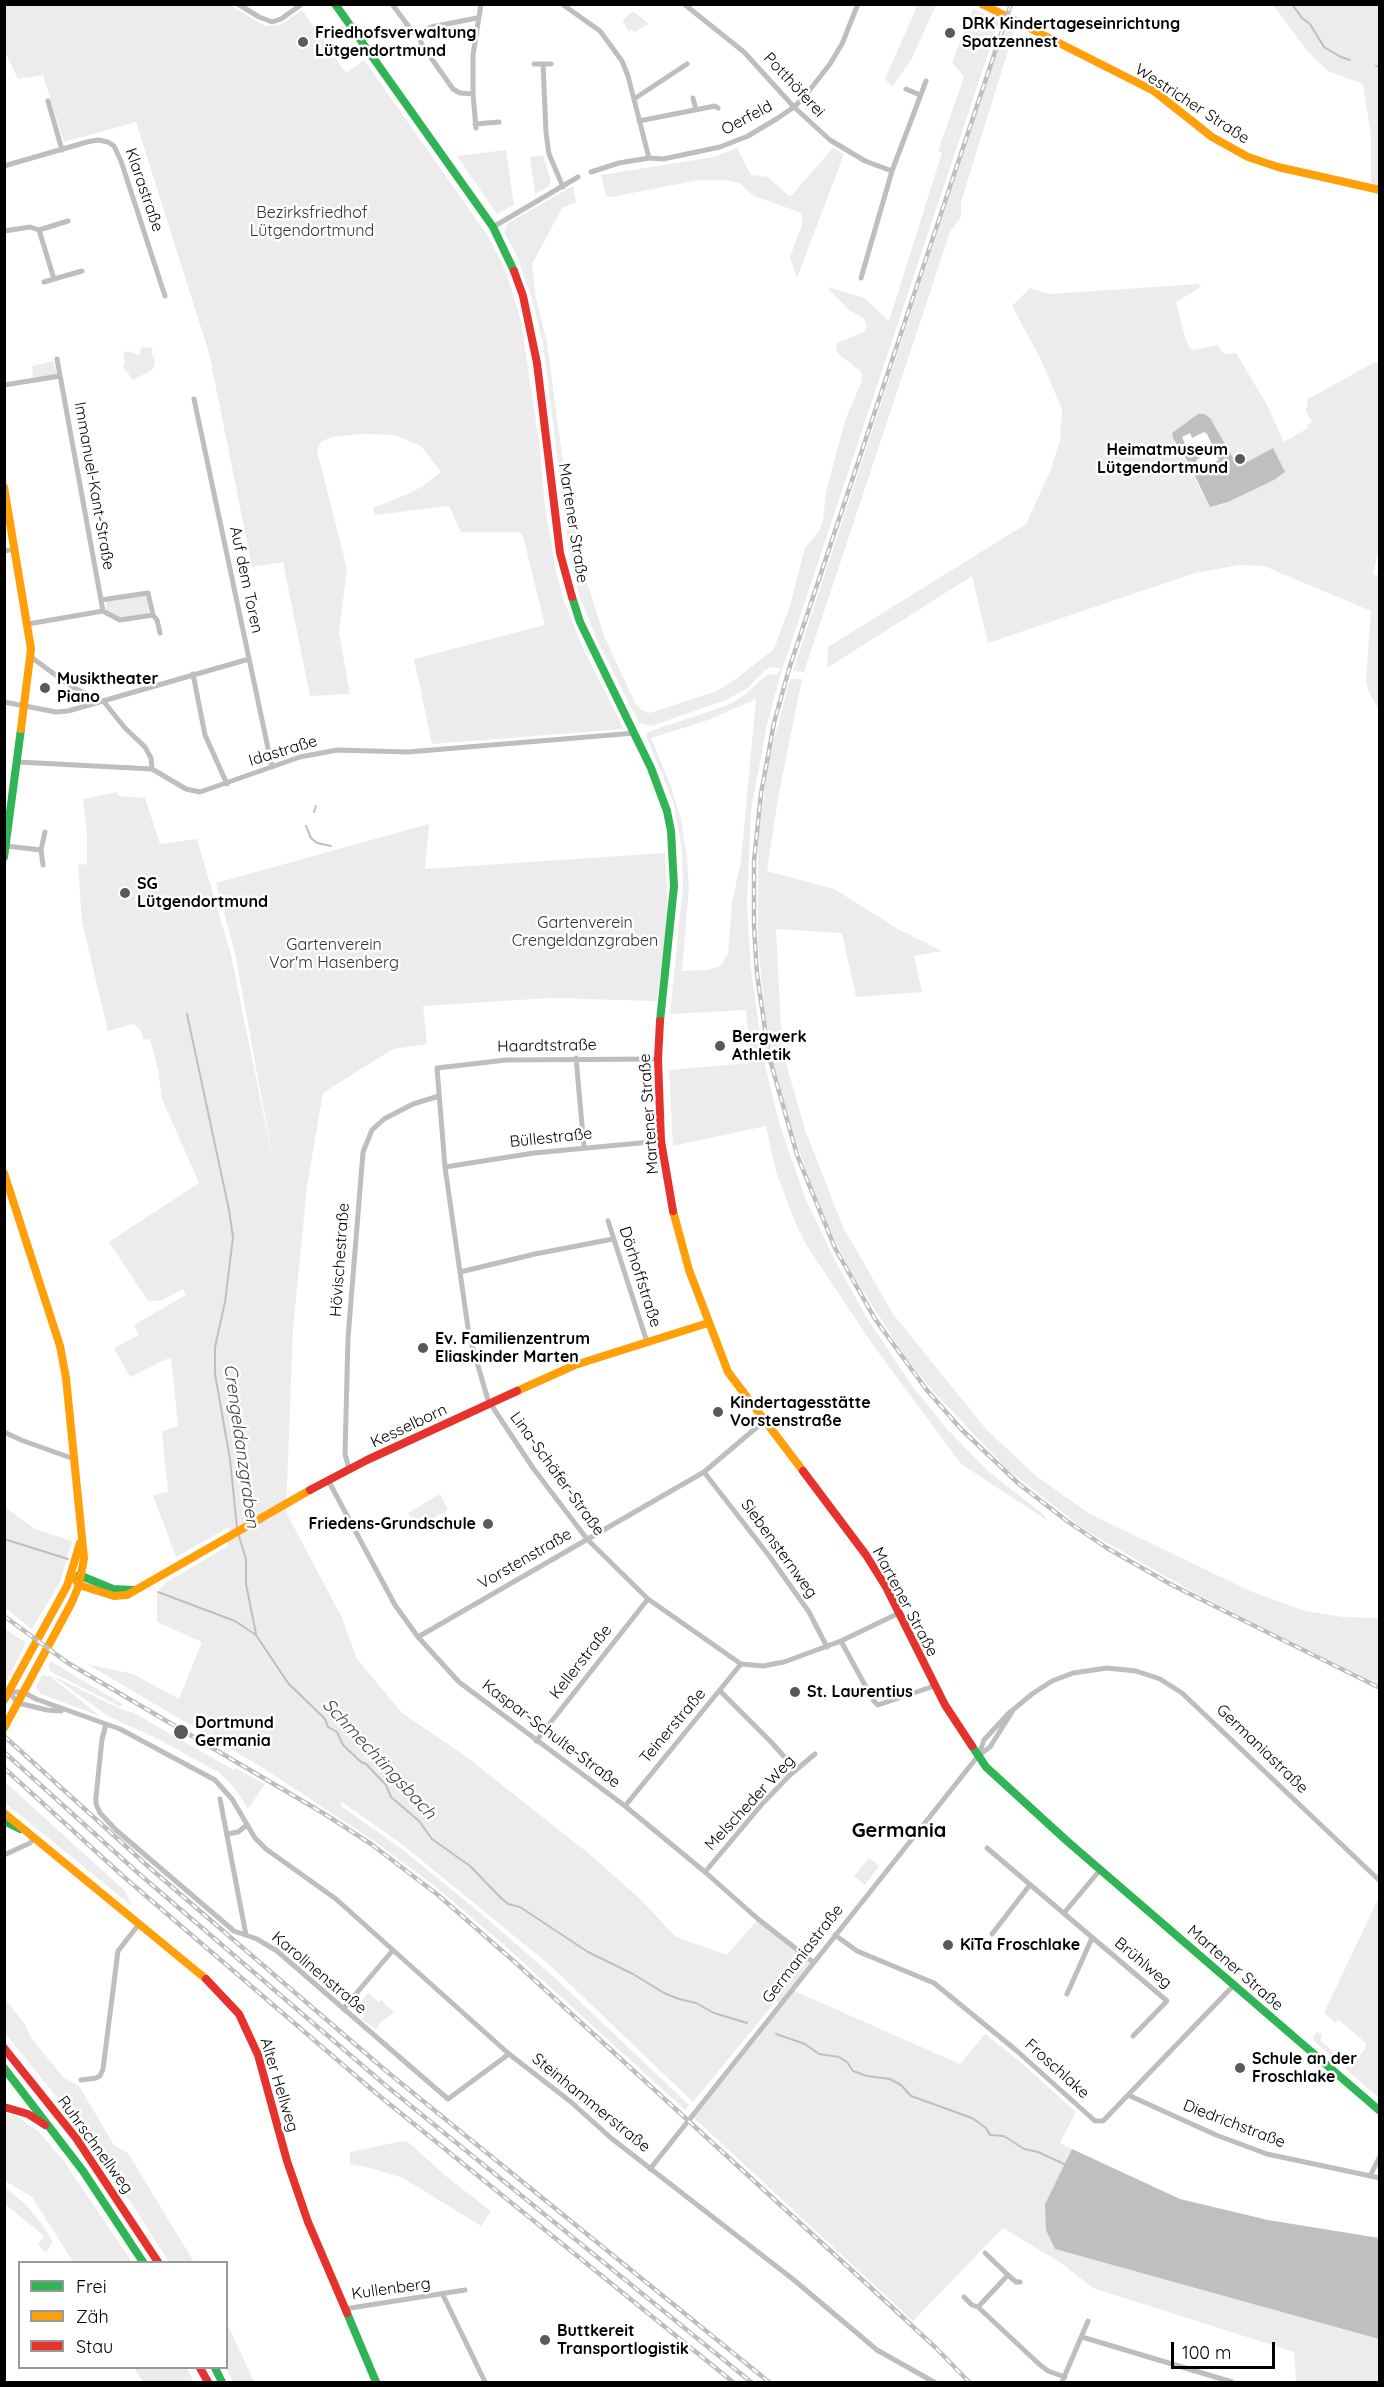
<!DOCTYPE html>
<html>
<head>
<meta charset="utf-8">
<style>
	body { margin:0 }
	#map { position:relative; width:1384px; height:2387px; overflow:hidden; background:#fff; font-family:Quicksand,sans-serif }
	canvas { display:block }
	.frame { position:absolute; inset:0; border:6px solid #000; pointer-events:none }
	.legend { position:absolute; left:18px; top:2261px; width:210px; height:108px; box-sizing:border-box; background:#fff; border:2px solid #999; margin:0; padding:8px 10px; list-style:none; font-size:18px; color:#000 }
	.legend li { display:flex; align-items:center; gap:12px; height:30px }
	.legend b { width:30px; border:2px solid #999 }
	.scale { position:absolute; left:1171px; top:2342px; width:104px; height:27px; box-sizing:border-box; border:3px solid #000; border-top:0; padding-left:8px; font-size:18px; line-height:21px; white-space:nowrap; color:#000; -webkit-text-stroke:4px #fff; paint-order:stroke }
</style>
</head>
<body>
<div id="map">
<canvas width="1384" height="2387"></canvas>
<div class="frame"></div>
<ul class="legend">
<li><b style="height:8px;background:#30b455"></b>Frei</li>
<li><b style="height:8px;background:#ff9f0a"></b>Zäh</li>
<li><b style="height:8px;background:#e5322d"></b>Stau</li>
</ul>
<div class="scale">100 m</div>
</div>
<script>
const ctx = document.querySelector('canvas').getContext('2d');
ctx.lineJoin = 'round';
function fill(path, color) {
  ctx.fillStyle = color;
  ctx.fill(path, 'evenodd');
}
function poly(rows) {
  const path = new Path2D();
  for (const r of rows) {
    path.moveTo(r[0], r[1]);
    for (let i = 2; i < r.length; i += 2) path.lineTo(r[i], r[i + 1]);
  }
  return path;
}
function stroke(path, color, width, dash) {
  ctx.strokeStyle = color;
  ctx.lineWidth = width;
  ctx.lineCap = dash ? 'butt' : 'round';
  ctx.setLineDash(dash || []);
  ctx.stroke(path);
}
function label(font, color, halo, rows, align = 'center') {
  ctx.font = font + ' Quicksand,sans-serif';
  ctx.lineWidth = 5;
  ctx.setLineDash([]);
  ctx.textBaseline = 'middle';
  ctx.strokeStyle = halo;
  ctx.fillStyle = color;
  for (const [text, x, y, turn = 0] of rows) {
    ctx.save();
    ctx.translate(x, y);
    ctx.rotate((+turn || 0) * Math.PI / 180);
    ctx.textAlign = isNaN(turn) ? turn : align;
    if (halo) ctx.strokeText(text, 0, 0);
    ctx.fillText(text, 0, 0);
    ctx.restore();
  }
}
fill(poly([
	[918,4,936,5,911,60,892,87,885,79],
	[229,5,265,26,281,25,302,10,346,73,364,60,488,236,506,271,521,321,539,442,545,507,557,575,564,601,583,648,624,729,432,744,414,659,545,625,523,536,518,532,461,532,449,506,375,515,373,508,403,496,423,486,441,472,421,446,395,435,362,434,331,437,321,442,317,451,347,568,339,633,350,694,310,696,283,562,252,567,209,353,136,122,64,142,43,75,18,79,5,52,5,5],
	[1273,5,1379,5,1379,186,1371,183,1371,136,1363,84,1328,71,1308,52],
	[973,9,999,21,780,676,767,725,751,811,747,905,751,969,763,1056,779,1123,806,1200,835,1261,867,1318,913,1387,947,1429,989,1472,1043,1514,1048,1521,961,1464,873,1345,807,1246,796,1224,776,1172,766,1126,673,1146,669,1070,751,1063,746,1010,670,1014,683,885,682,850,673,801,646,736,648,732,728,705,743,696,767,675,778,674,780,668,772,667,765,670,748,688,726,700,651,726,639,723,596,638,579,595,568,544,543,343,531,295,516,254,504,232,508,223,573,186,576,202,562,208,532,264,535,293,547,343,564,470,586,579,604,636,636,705,642,710,650,713,717,691,736,679,774,649,790,606,805,548,819,531,823,521,826,492,845,421,861,383,862,374,859,370,838,354,836,349,837,343,864,332,867,326,864,319,848,309,827,287,864,298,889,321,942,153,938,151,964,77,952,62],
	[756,699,741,860,732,903,728,954,720,966,707,970,682,971,689,887,687,859,681,819,670,784,651,738,708,720],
	[633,11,649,24,634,32,632,29,629,31,622,21],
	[1006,24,1015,28,961,202,961,217,950,232,804,672,793,671],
	[737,148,751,175,768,177,790,197,833,148,844,154,797,278,790,257,802,225,802,213,754,196,739,183,725,180,698,180,612,197,606,196,601,175,714,157],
	[506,150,514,205,497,214,457,156],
	[543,155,551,182,548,187,535,194,530,157],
	[1198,284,1201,287,1176,302,1186,341,1192,350,1218,345,1224,354,1236,353,1267,405,1284,442,1308,428,1307,425,1312,422,1306,411,1308,399,1373,363,1379,362,1380,544,1373,575,1380,575,1379,710,1368,690,1366,680,1371,611,1264,566,1240,565,1195,573,988,643,972,576,827,668,828,647,1026,524,1050,472,1060,441,1062,409,1041,360,1012,306,1030,288,1049,294],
	[1198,414,1238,467,1285,472,1274,480,1228,502,1210,507,1173,438,1172,433],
	[141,347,153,348,151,352,155,360,154,367,152,370,133,380,123,367,125,363,123,353,129,351,137,355,140,354],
	[53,361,57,373,55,375,33,378,32,366],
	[143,596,146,596,149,613,121,618,106,610,106,603,109,601],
	[790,679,802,679,778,798,767,871,834,889,898,929,942,951,914,956,922,992,856,997,842,933,776,929,782,1049,805,1130,843,1227,893,1314,986,1429,1036,1476,1090,1514,1250,1591,1305,1611,1344,1617,1379,1618,1379,1685,1193,1592,1085,1530,1007,1469,932,1390,904,1355,852,1274,824,1218,794,1138,773,1062,764,1006,758,942,758,841,769,759],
	[118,792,119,796,145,798,160,844,197,839,231,955,275,1171,235,953,216,883,429,824,425,869,665,853,668,915,657,1001,550,998,423,1006,427,1044,393,1049,323,1093,307,1186,293,1329,286,1512,342,1618,357,1659,401,1712,468,1758,593,1857,640,1899,676,1937,727,1955,758,1919,813,1962,792,1990,960,2064,985,2034,1018,2060,1076,2112,1060,2143,1072,2149,1045,2204,1055,2249,1379,2339,1379,2382,1296,2382,1294,2352,1093,2288,1061,2263,1003,2228,913,2321,692,2116,781,2003,775,2002,693,2102,551,1966,403,1845,342,1802,341,1806,403,1850,478,1911,554,1977,689,2105,685,2110,503,1944,431,1883,377,1843,263,1768,87,1664,133,1674,179,1699,202,1642,157,1622,157,1596,160,1588,167,1582,228,1546,229,1527,176,1557,153,1495,168,1492,162,1431,178,1426,171,1357,130,1377,114,1348,139,1335,134,1325,186,1295,183,1289,160,1301,148,1301,109,1242,199,1183,162,1099,158,1070,150,1039,143,1040,141,1031,134,1024,108,1031,82,922,78,865,87,864,87,834,83,799],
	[440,1494,448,1510,416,1528,408,1513],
	[5,1507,35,1529,72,1541,60,1582,32,1629,5,1608],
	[5,1629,26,1643,5,1684],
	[51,1661,75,1676,123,1704,121,1707,51,1672,48,1665],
	[42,1675,50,1676,100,1716,41,1694,36,1687],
	[51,1675,125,1711,132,1712,234,1770,235,1768,265,1784,248,1809,236,1790,220,1773,158,1739,108,1716],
	[4,1781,125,1891,132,1906,5,1803],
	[869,1858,879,1866,865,1885,854,1876],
	[1379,1897,1380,2098,1379,2098,1313,2040,1313,2037,1316,2032,1322,2034,1321,2041,1352,2068,1354,2062,1365,2049,1366,2043,1338,2019,1336,2023,1324,2013],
	[368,1993,379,2002,381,2000,394,2012,380,2023,376,2030,362,2019,364,2016,355,2009],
	[5,1999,24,2023,32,2039,64,2078,79,2086,114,2145,128,2153,194,2262,169,2262,109,2168,68,2111,5,2033],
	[5,2113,16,2116,38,2131,63,2160,132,2262,73,2262,32,2197,5,2181],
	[403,2141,408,2142,447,2177,491,2211,481,2226,403,2178,371,2168,350,2164,350,2152],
	[5,2187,26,2205,42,2224,53,2242,46,2253,38,2245,44,2236,5,2204],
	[227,2324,239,2349,254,2382,233,2382,226,2368],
	[134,2368,187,2368,194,2382,143,2382]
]), '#ececec');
fill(poly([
	[1198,414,1204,414,1210,418,1238,467,1273,448,1285,472,1274,480,1228,502,1210,507,1189,464,1173,438,1172,433],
	[1204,432,1207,434,1219,460,1201,469,1196,460,1200,458,1192,443,1186,446,1182,437,1190,433,1192,438],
	[1072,2149,1180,2199,1268,2220,1379,2238,1379,2339,1055,2249,1046,2230,1045,2204]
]), '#bfbfbf');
stroke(poly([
	[1292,4,1302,18,1310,24,1324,47,1341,57,1350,60],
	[1376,66,1380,67],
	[314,812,316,806],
	[306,826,311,838,317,843,331,846],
	[187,1014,229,1210,233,1237,225,1302,215,1347,215,1374,230,1459,237,1528],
	[238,1533,246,1559,246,1584,256,1634],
	[4,1539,68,1559],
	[158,1592,235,1621,256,1635,288,1683,325,1719,328,1727,337,1732,343,1745,361,1762,366,1764,386,1785,391,1797,419,1821,432,1839,470,1866,501,1898,508,1904,520,1907,588,1952,633,1974,664,1993,679,1999,696,2003,714,2013,747,2023],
	[776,2034,805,2044,819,2054,839,2057,847,2062,853,2071,867,2076,890,2079,901,2085,911,2096,972,2118,986,2128,990,2135,1004,2136,1024,2149,1038,2152,1064,2164]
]), '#bfbfbf', 2);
stroke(poly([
	[238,4,259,17,272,22,281,19,302,4],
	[392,4,412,31,419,36],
	[562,4,600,31,622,61,628,76,649,158],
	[684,4,744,52,794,107,830,140,865,161,892,171],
	[477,18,431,27,419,36,422,45,453,89,460,93,473,94,473,55,481,4],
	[534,64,551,64],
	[543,64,546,133,549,154,563,187],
	[906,89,920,95],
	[473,94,476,128],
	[693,98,696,110],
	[634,99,687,64],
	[48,101,62,150],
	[639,121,715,106,718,108],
	[475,124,499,122],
	[4,166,87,142,98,140,108,142,114,146,121,161,165,296],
	[591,172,619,163,649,158,663,159,720,147,748,136,778,118,794,107,805,96,830,64,842,44,858,4],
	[493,227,578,177],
	[39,230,68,221],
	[4,231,30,227,39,230,54,279,44,282],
	[861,278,892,171,926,81],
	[54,279,82,271],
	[57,359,103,611,120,620,153,615,148,593,101,600],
	[4,385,60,376],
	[194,399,272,767],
	[4,551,15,549],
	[153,615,157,620,160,633],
	[28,624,103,611],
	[31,657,72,687,104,702,125,728,145,747,151,758,152,769],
	[193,674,205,735,227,784],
	[4,702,56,712,68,711,249,659],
	[18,762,152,769,186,789,200,792,300,757,337,750,408,752,635,733],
	[6,846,41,850,43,865],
	[41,850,45,832],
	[576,1058,584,1147],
	[658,1059,506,1060,437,1068,445,1167,469,1335,488,1400,533,1468,587,1539,648,1599,741,1664,763,1666,784,1662,841,1641,899,1613],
	[445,1167,534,1153,661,1141],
	[608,1221,647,1342],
	[460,1272,535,1254,613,1239],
	[4,1432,21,1440,74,1459],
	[349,1469,345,1454,348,1338,363,1152,372,1130,384,1119,413,1104,439,1096],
	[704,1472,770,1557,809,1612,827,1647],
	[328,1480,395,1605,418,1637,459,1682,625,1806,705,1872,758,1919,813,1962],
	[418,1637,704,1472,763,1422],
	[841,1641,873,1700,878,1705,934,1686],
	[720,1691,772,1743,796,1770],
	[9,1692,23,1692,36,1699,120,1729,215,1780,232,1799,255,1838,266,1849,336,1899,509,2054,571,2102,611,2138,794,2280,877,2350,934,2382],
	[9,1692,18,1703,47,1710,61,1711],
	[106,1724,102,1739,96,1797,96,1804,100,1813,116,1830,234,1931,257,1939,277,1951,448,2099,509,2054],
	[536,1741,648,1599],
	[979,1754,984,1740,1008,1714,1032,1694,1052,1681,1073,1673,1107,1668,1136,1671,1160,1679,1182,1693,1380,1881],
	[220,1799,246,1935],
	[625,1806,741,1664],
	[227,1834,238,1832,247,1825],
	[987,1848,1167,2001,1133,2036],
	[4,1855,30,1843,34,1837],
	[705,1872,763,1803,790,1775,815,1754],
	[1064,1913,1100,1870],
	[992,1934,1029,1886],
	[835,1935,857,1951,934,1983,1017,2051,1095,2121,1103,2121,1234,1985],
	[1067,1994,1092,1938],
	[343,2009,393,1950],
	[81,2080,96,2078,100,2076,103,2069,118,1951,139,1924],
	[1128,2095,1216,2135,1267,2154,1380,2178],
	[650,2169,978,1756,990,1747,1012,1712],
	[1370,2176,1380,2156],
	[1008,2275,1016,2282,1020,2282],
	[443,2295,485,2382],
	[964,2297,972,2305,978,2307,1039,2364,1048,2371,1065,2377],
	[978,2307,1008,2275,985,2253],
	[344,2309,465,2290],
	[1082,2337,1232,2382],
	[1062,2382,1088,2321]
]), '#bebebe', 5);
stroke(poly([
	[335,4,493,227,514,271],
	[572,597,580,622,651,768,667,811,671,831,674,886,660,1021],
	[4,857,21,729],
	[79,1575,113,1589,133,1590],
	[972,1746,986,1767,1067,1841,1380,2111],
	[4,1821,20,1829],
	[4,2068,83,2171,143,2262],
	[347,2313,376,2382],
	[215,2368,222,2382]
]), '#30b455', 8);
stroke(poly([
	[982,4,1154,91,1212,137,1248,157,1278,167,1380,190],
	[4,487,31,649,21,729],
	[4,1173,60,1346,66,1378,84,1558,79,1585,72,1602,4,1728],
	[673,1211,689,1270,728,1372,803,1471],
	[517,1391,575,1365,708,1323],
	[72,1575,79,1585,114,1596,127,1595,310,1490],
	[4,1700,67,1586,80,1543],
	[4,1813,206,1979]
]), '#ff9f0a', 8);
stroke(poly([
	[514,271,523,296,537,363,560,553,572,597],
	[660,1021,658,1059,661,1141,673,1211],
	[803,1471,866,1555,886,1587,945,1705,972,1746],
	[310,1490,367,1460,517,1391],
	[206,1979,239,2014,258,2055,287,2161,308,2222,347,2313],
	[4,2048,76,2138,158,2262],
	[4,2107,28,2114,45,2125],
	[200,2368,208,2382]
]), '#e5322d', 8);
const rail = poly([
	[1011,4,789,669,774,723,761,794,754,861,754,925,757,974,769,1056,797,1155,835,1248,875,1319,926,1389,961,1429,1019,1484,1067,1521,1107,1548,1172,1585,1380,1688],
	[4,1616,68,1663,323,1813,371,1844,438,1895,517,1964,858,2276,936,2348,969,2382],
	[4,1736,151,1869,391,2075,769,2382],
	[4,1752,137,1872,384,2084,751,2382],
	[4,1768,124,1877,377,2094,733,2382]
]);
stroke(rail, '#bebebe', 4.5);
stroke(rail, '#fff', 2, [7]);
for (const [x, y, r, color] of [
	[950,33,6,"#595959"],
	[303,42,6,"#595959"],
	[1240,459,6,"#595959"],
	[45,688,6,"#595959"],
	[125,893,6,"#595959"],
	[720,1046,6,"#595959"],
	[423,1348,6,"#595959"],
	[718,1412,6,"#595959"],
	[488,1524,6,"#595959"],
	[795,1692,6,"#595959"],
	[181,1732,8,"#595959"],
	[948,1945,6,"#595959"],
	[1240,2068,6,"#595959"],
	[545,2340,6,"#595959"]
]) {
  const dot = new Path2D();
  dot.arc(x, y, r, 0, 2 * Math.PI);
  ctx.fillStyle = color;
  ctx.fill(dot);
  stroke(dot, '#fff', 2);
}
label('bold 16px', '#000', '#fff', [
	["DRK Kindertageseinrichtung",962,24],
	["Spatzennest",962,42],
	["Friedhofsverwaltung",315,33],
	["Lütgendortmund",315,51],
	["Heimatmuseum",1228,450,"right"],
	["Lütgendortmund",1228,468,"right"],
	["Musiktheater",57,679],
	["Piano",57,697],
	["SG",137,884],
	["Lütgendortmund",137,902],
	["Bergwerk",732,1037],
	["Athletik",732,1055],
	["Ev. Familienzentrum",435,1339],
	["Eliaskinder Marten",435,1357],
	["Kindertagesstätte",730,1403],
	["Vorstenstraße",730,1421],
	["Friedens-Grundschule",476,1524,"right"],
	["St. Laurentius",807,1692],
	["Dortmund",195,1723],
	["Germania",195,1741],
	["KiTa Froschlake",960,1945],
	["Schule an der",1252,2059],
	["Froschlake",1252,2077],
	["Buttkereit",557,2331],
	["Transportlogistik",557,2349]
], 'left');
label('16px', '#000', '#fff', [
	["Potthöferei",794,85,47],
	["Westricher Straße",1192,104,33],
	["Oerfeld",747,118,-28],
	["Klarastraße",144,190,71],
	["Immanuel-Kant-Straße",94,486,80],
	["Martener Straße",573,523,81],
	["Auf dem Toren",246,580,78],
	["Idastraße",283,751,-17],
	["Haardtstraße",547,1046,-1],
	["Martener Straße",649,1114,-94],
	["Büllestraße",551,1138,-6],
	["Hövischestraße",340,1260,-86],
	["Dörhoffstraße",640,1277,72],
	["Kesselborn",409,1426,-25],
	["Lina-Schäfer-Straße",557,1474,54],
	["Siebensternweg",779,1549,54],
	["Vorstenstraße",525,1559,-30],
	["Martener Straße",905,1602,62],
	["Kellerstraße",581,1662,-52],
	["Teinerstraße",673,1726,-50],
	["Kaspar-Schulte-Straße",551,1734,37],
	["Germaniastraße",1262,1749,44],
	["Melscheder Weg",750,1803,-47],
	["Germaniastraße",803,1954,-52],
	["Brühlweg",1143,1963,40],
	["Martener Straße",1235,1968,41],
	["Karolinenstraße",319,1973,40],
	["Froschlake",1057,2069,42],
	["Alter Hellweg",279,2085,73],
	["Steinhammerstraße",591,2103,39],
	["Diedrichstraße",1234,2124,21],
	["Ruhrschnellweg",95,2145,54],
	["Kullenberg",391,2289,-8]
]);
label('16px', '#333', '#fff', [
	["Bezirksfriedhof",312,213],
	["Lütgendortmund",312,231],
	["Gartenverein",585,923],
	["Crengeldanzgraben",585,941],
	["Gartenverein",334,945],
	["Vor'm Hasenberg",334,963]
]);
label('italic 18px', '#444', '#fff', [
	["Crengeldanzgraben",241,1446,82],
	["Schmechtingsbach",379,1759,47]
]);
label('bold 20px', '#000', '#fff', [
	["Germania",899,1831]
]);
</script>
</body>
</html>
